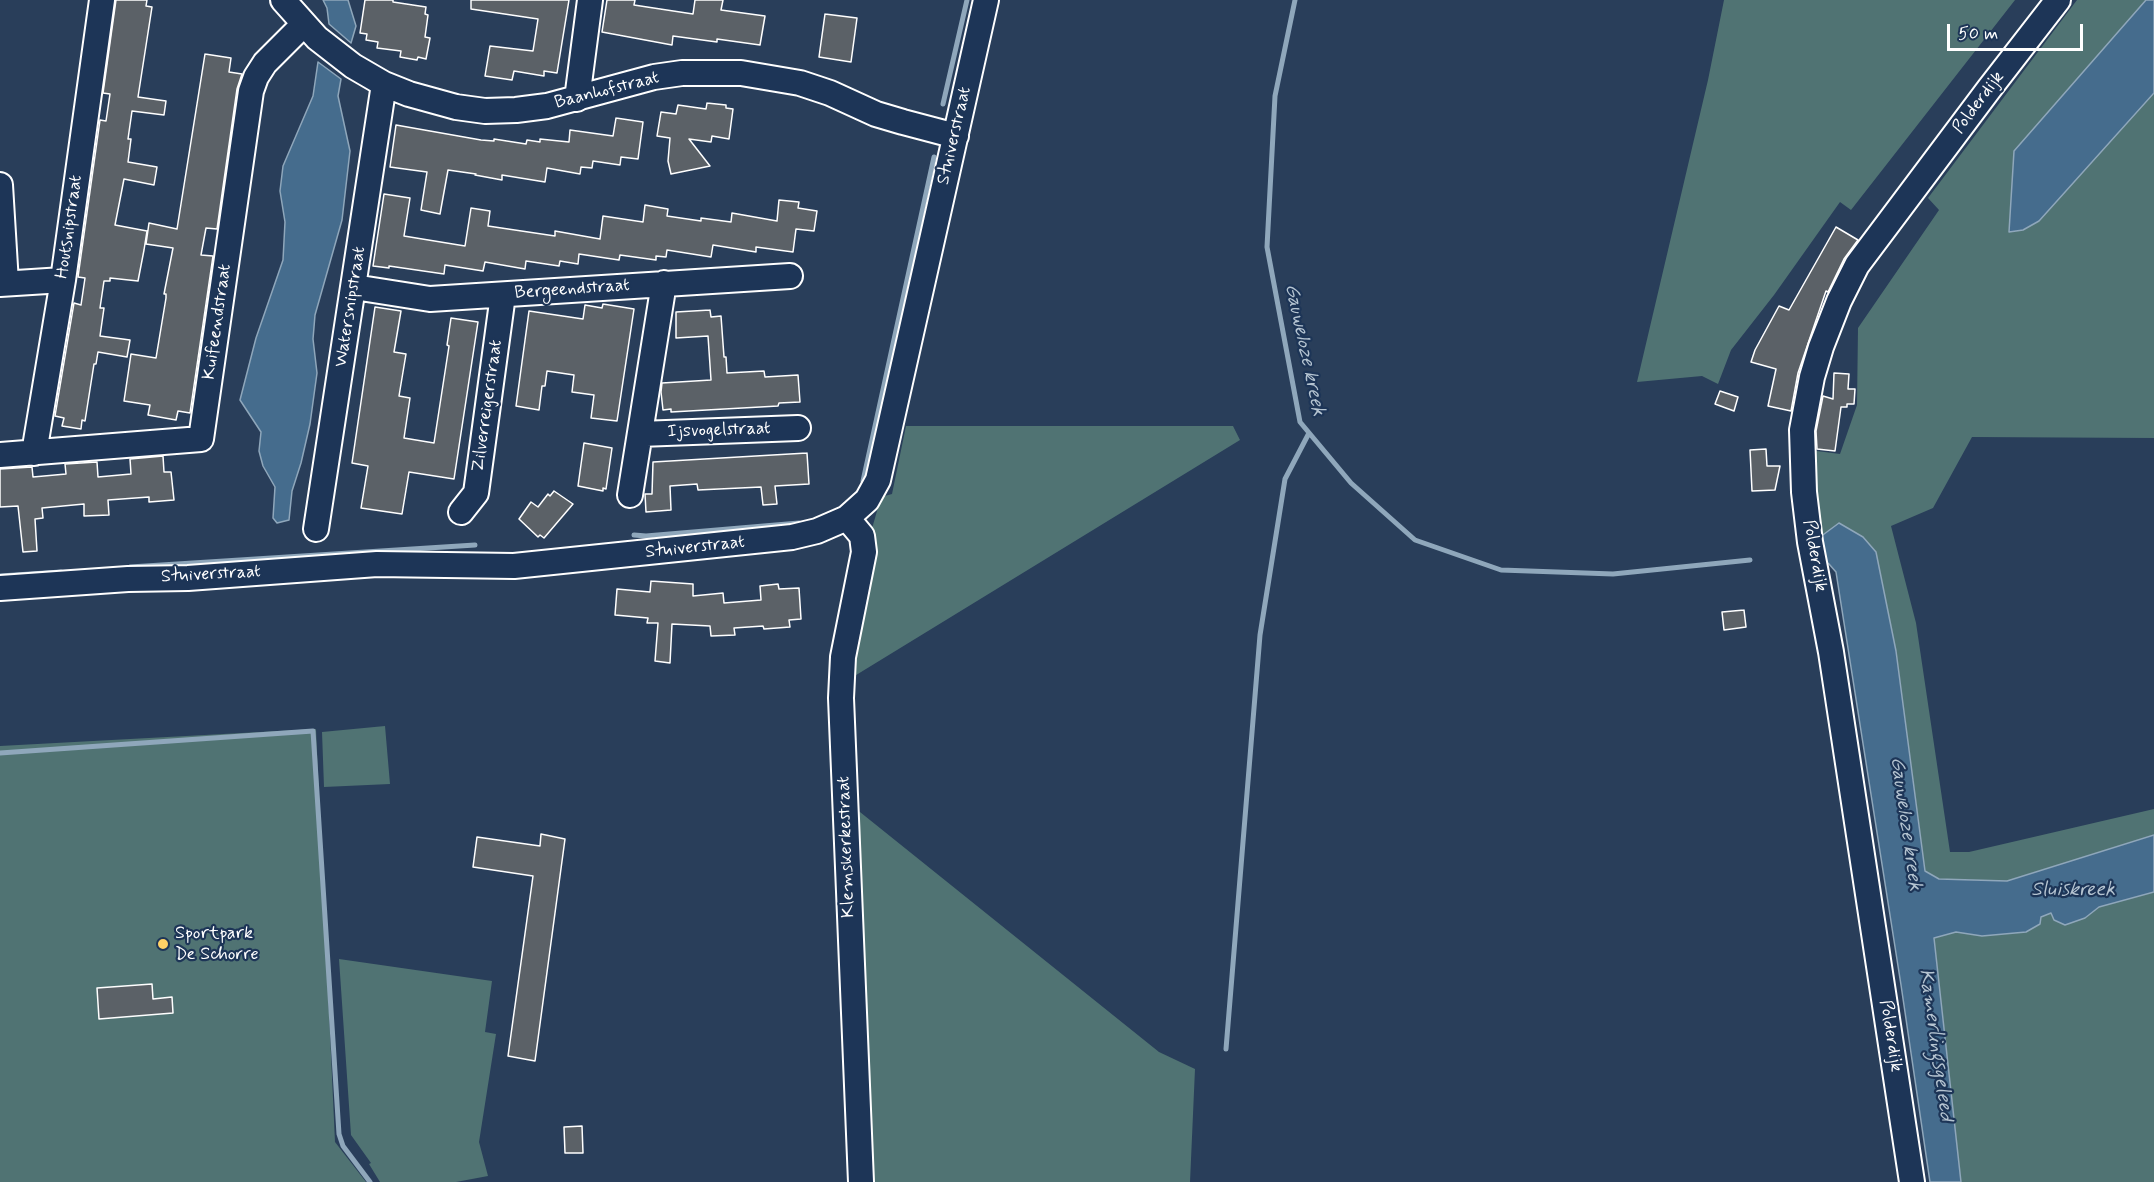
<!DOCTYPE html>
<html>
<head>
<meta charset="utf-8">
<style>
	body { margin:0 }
	#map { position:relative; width:2154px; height:1182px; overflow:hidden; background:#293e5a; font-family:Mynerve,sans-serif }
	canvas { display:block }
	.scale { position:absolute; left:1947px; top:24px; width:136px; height:27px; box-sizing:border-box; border:3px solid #fff; border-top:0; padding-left:8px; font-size:18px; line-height:21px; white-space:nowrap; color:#fff; -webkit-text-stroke:4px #1d3557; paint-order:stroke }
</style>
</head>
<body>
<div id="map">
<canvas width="2154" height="1182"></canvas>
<div class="scale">50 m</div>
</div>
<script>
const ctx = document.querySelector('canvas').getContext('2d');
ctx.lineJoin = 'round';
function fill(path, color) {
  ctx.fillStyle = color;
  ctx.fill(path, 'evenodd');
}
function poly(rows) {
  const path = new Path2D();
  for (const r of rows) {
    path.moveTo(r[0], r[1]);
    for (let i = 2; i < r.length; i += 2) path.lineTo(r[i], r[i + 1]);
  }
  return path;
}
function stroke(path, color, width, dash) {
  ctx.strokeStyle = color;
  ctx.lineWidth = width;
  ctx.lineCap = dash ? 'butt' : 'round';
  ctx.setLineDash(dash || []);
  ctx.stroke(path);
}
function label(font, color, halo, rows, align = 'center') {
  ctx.font = font + ' Mynerve,sans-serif';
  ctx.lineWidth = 4.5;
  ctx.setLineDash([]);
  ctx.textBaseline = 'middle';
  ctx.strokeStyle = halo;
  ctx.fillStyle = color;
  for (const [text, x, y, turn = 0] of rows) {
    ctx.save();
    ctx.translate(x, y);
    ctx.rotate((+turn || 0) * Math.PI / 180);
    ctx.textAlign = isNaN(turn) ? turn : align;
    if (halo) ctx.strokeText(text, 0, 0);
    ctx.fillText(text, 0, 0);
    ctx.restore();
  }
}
fill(poly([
	[1724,0,2015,0,1851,210,1840,202,1774,295,1731,350,1718,384,1702,376,1637,382,1708,80],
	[2077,0,2154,0,2154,438,1972,437,1933,508,1891,526,1916,623,1950,852,1969,852,2154,809,2154,835,2007,881,1939,879,1925,871,1896,651,1876,552,1816,540,1809,450,1840,454,1857,405,1858,328,1939,210,1928,198],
	[906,426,1233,426,1240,440,848,680,871,532,881,497,892,494],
	[385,726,390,784,324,787,322,732],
	[316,729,335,1142,366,1182,0,1182,0,746],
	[850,804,1159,1052,1195,1069,1190,1182,868,1182],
	[2154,892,2154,1182,1961,1182,1934,938,1956,932,1982,936,2051,913,2085,918,2099,907],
	[339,959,492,981,485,1032,496,1034,479,1142,488,1176,456,1182,380,1182,369,1164,371,1163,351,1135]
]), '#507373');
const water = poly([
	[323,0,348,0,356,26,351,43,329,24,327,8,323,0],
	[2146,0,2154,0,2154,93,2039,221,2023,230,2009,232,2014,151,2146,0],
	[318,62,341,79,338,96,350,151,342,220,315,315,313,339,317,373,310,424,301,463,292,491,289,520,277,523,273,518,275,487,263,466,259,451,261,432,240,400,256,338,283,260,285,222,280,191,283,166,313,96,318,62],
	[1839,523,1863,537,1876,552,1896,651,1925,871,1939,879,2007,881,2154,835,2154,892,2099,907,2085,918,2065,925,2054,920,2051,913,2041,917,2040,924,2026,932,1982,936,1956,932,1934,938,1961,1182,1930,1182,1901,985,1836,572,1829,564,1820,559,1816,540,1839,523]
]);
fill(water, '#456c8d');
stroke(water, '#8fa7bb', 1.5);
stroke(poly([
	[1295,0,1275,96,1267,247,1300,422,1351,483,1415,540,1501,570,1613,574,1750,560],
	[943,104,967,0],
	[863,481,934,157],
	[634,535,646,536,799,523],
	[130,567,475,545],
	[0,576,61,572],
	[0,753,313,731,339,1134,343,1146,370,1182],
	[1226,1049,1260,635,1285,479,1309,433]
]), '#8fa7bb', 5);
const building = poly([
	[116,0,147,0,146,6,152,7,138,97,166,101,164,115,132,111,128,139,131,139,128,162,157,167,154,185,124,179,115,225,147,231,144,250,138,281,110,278,110,281,104,281,100,308,104,308,100,336,130,340,127,357,98,352,96,364,94,364,85,421,82,420,81,429,62,426,64,418,55,416,74,303,81,305,85,278,78,277,100,120,106,121,110,94,103,93,116,0],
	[365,0,393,0,393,2,426,7,425,14,428,15,425,37,430,38,426,59,418,57,417,60,400,57,401,51,377,48,378,42,366,40,367,34,360,33,365,0],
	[471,0,569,0,557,73,544,71,544,76,514,71,512,80,485,76,490,46,533,51,538,19,471,9,471,0],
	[607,0,635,0,634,5,693,14,695,0,723,0,721,10,765,16,760,45,717,39,717,42,673,36,672,45,602,32,607,0],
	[825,14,857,18,851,62,819,57,825,14],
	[205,54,231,58,229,72,242,74,237,89,217,229,206,228,201,255,213,256,190,413,178,411,176,420,148,415,150,405,124,401,131,354,156,358,166,298,166,294,164,294,173,248,146,244,149,223,177,229,205,54],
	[707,103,726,105,726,108,733,109,729,139,712,136,711,142,689,139,710,166,671,174,668,161,670,138,657,136,661,112,676,114,678,105,706,109,707,103],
	[616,118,643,122,638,159,621,157,620,165,593,161,592,168,581,167,580,174,547,168,545,182,502,175,502,180,475,175,476,174,448,170,440,214,421,210,427,172,390,167,396,125,481,140,494,141,494,139,526,144,527,140,540,142,540,139,569,142,570,130,613,136,616,118],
	[384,194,410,198,404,236,465,246,471,208,490,211,488,226,555,236,555,231,600,239,603,216,643,222,645,205,668,209,667,216,701,221,701,218,731,222,732,213,777,221,779,200,799,202,798,208,817,211,814,231,796,229,793,252,756,247,756,252,713,245,711,257,667,250,666,257,656,256,656,260,620,255,619,260,579,254,578,264,560,261,559,266,526,261,525,269,485,262,483,271,445,265,444,274,389,266,389,268,373,266,384,194],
	[1836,227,1858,240,1844,259,1828,292,1826,291,1798,373,1791,411,1768,406,1776,369,1751,362,1755,350,1779,306,1789,310,1836,227],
	[603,304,634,309,617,421,591,418,594,395,572,392,574,375,547,371,545,386,542,386,539,410,516,406,529,311,583,319,585,305,602,308,603,304],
	[375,307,401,311,394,352,406,354,399,396,410,398,404,438,434,443,449,346,447,345,451,318,478,322,454,479,409,472,402,514,361,508,368,466,352,463,375,307],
	[710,310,711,317,721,316,724,357,726,357,727,373,764,371,765,377,798,375,800,402,779,403,778,406,671,412,671,409,663,410,661,392,662,383,711,380,708,336,676,338,676,312,710,310],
	[1834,373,1849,374,1848,389,1855,389,1854,404,1847,404,1847,407,1841,407,1835,451,1817,449,1816,431,1823,396,1833,399,1834,373],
	[1720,391,1738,397,1734,411,1715,404,1720,391],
	[584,443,612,448,606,489,603,488,603,491,578,486,584,443],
	[1766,449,1767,466,1780,466,1775,490,1752,491,1750,450,1766,449],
	[807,453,809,484,775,486,777,504,763,505,761,487,698,490,697,484,670,486,671,510,646,512,645,494,652,494,653,462,807,453],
	[163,456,164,472,171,472,174,500,149,502,149,497,108,500,109,515,84,516,84,504,42,508,43,518,35,519,37,551,23,552,18,506,0,507,0,469,32,467,33,477,66,474,65,464,97,462,98,477,131,474,130,459,163,456],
	[554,491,573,504,544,538,540,535,538,537,519,519,531,502,538,507,548,494,550,496,554,491],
	[651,581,693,584,693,596,723,593,724,603,761,600,760,586,778,584,779,589,799,588,801,619,789,620,790,627,764,629,763,626,734,628,735,635,711,636,710,626,672,624,670,663,655,661,658,623,647,623,648,618,615,615,617,589,650,592,651,581],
	[1744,610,1746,627,1724,630,1722,612,1744,610],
	[541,834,565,839,535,1061,508,1056,533,876,473,867,477,837,540,846,541,834],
	[152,984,153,999,172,997,173,1013,99,1019,97,988,152,984],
	[582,1126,583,1153,565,1153,564,1127,582,1126]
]);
fill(building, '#5b6167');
stroke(building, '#fff', 1.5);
const minor = poly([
	[283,0,317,38,353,66,384,84,409,94,456,107,485,111,516,110,547,106,654,77,682,73,741,73,800,83,830,93,876,114,903,122,956,136],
	[577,99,590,0],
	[0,185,6,283],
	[0,284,63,280],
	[354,287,430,299,790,276],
	[640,434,798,428],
	[34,453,63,280,102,0],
	[0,455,201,439,251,91,256,77,265,63,304,24],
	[630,495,664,283],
	[461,512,476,493,503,295],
	[847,518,862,536,864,552,843,657,841,698,861,1182],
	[316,529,384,84],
	[0,588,128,579,188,578,377,564,514,566,792,537,817,531,847,518,867,500,878,480,986,0],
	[1912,1182,1831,652,1810,542,1804,492,1802,430,1812,377,1821,347,1839,301,1857,265,1989,89,2058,0]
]);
stroke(minor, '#fff', 28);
stroke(minor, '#1d3557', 24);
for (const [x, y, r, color] of [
	[163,944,6,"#ffd166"]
]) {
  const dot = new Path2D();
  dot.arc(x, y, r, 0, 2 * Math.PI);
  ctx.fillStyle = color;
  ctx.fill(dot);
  stroke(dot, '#1d3557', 2);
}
label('18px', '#fff', '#1d3557', [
	["Baanhofstraat",607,91,-14],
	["Polderdijk",1979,103,-53],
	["Stuiverstraat",955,136,-77],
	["Houtsnipstraat",70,227,-82],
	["Bergeendstraat",572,290,-4],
	["Watersnipstraat",351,307,-81],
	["Kuifeendstraat",218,322,-82],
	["Zilverreigerstraat",488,406,-82],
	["Ijsvogelstraat",719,431,-2],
	["Stuiverstraat",695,548,-6],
	["Polderdijk",1814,556,80],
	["Stuiverstraat",211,575,-3],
	["Klemskerkestraat",847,847,-92],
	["Polderdijk",1890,1036,81]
]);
label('18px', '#fff', '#1d3557', [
	["Sportpark",175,934],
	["De Schorre",175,955]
], 'left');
label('italic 20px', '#b5c4d1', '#1d3557', [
	["Gauweloze kreek",1304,350,78],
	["Gauweloze kreek",1905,824,82],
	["Sluiskreek",2073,891],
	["Kamerlingsgeleed",1935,1045,82]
]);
</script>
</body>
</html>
